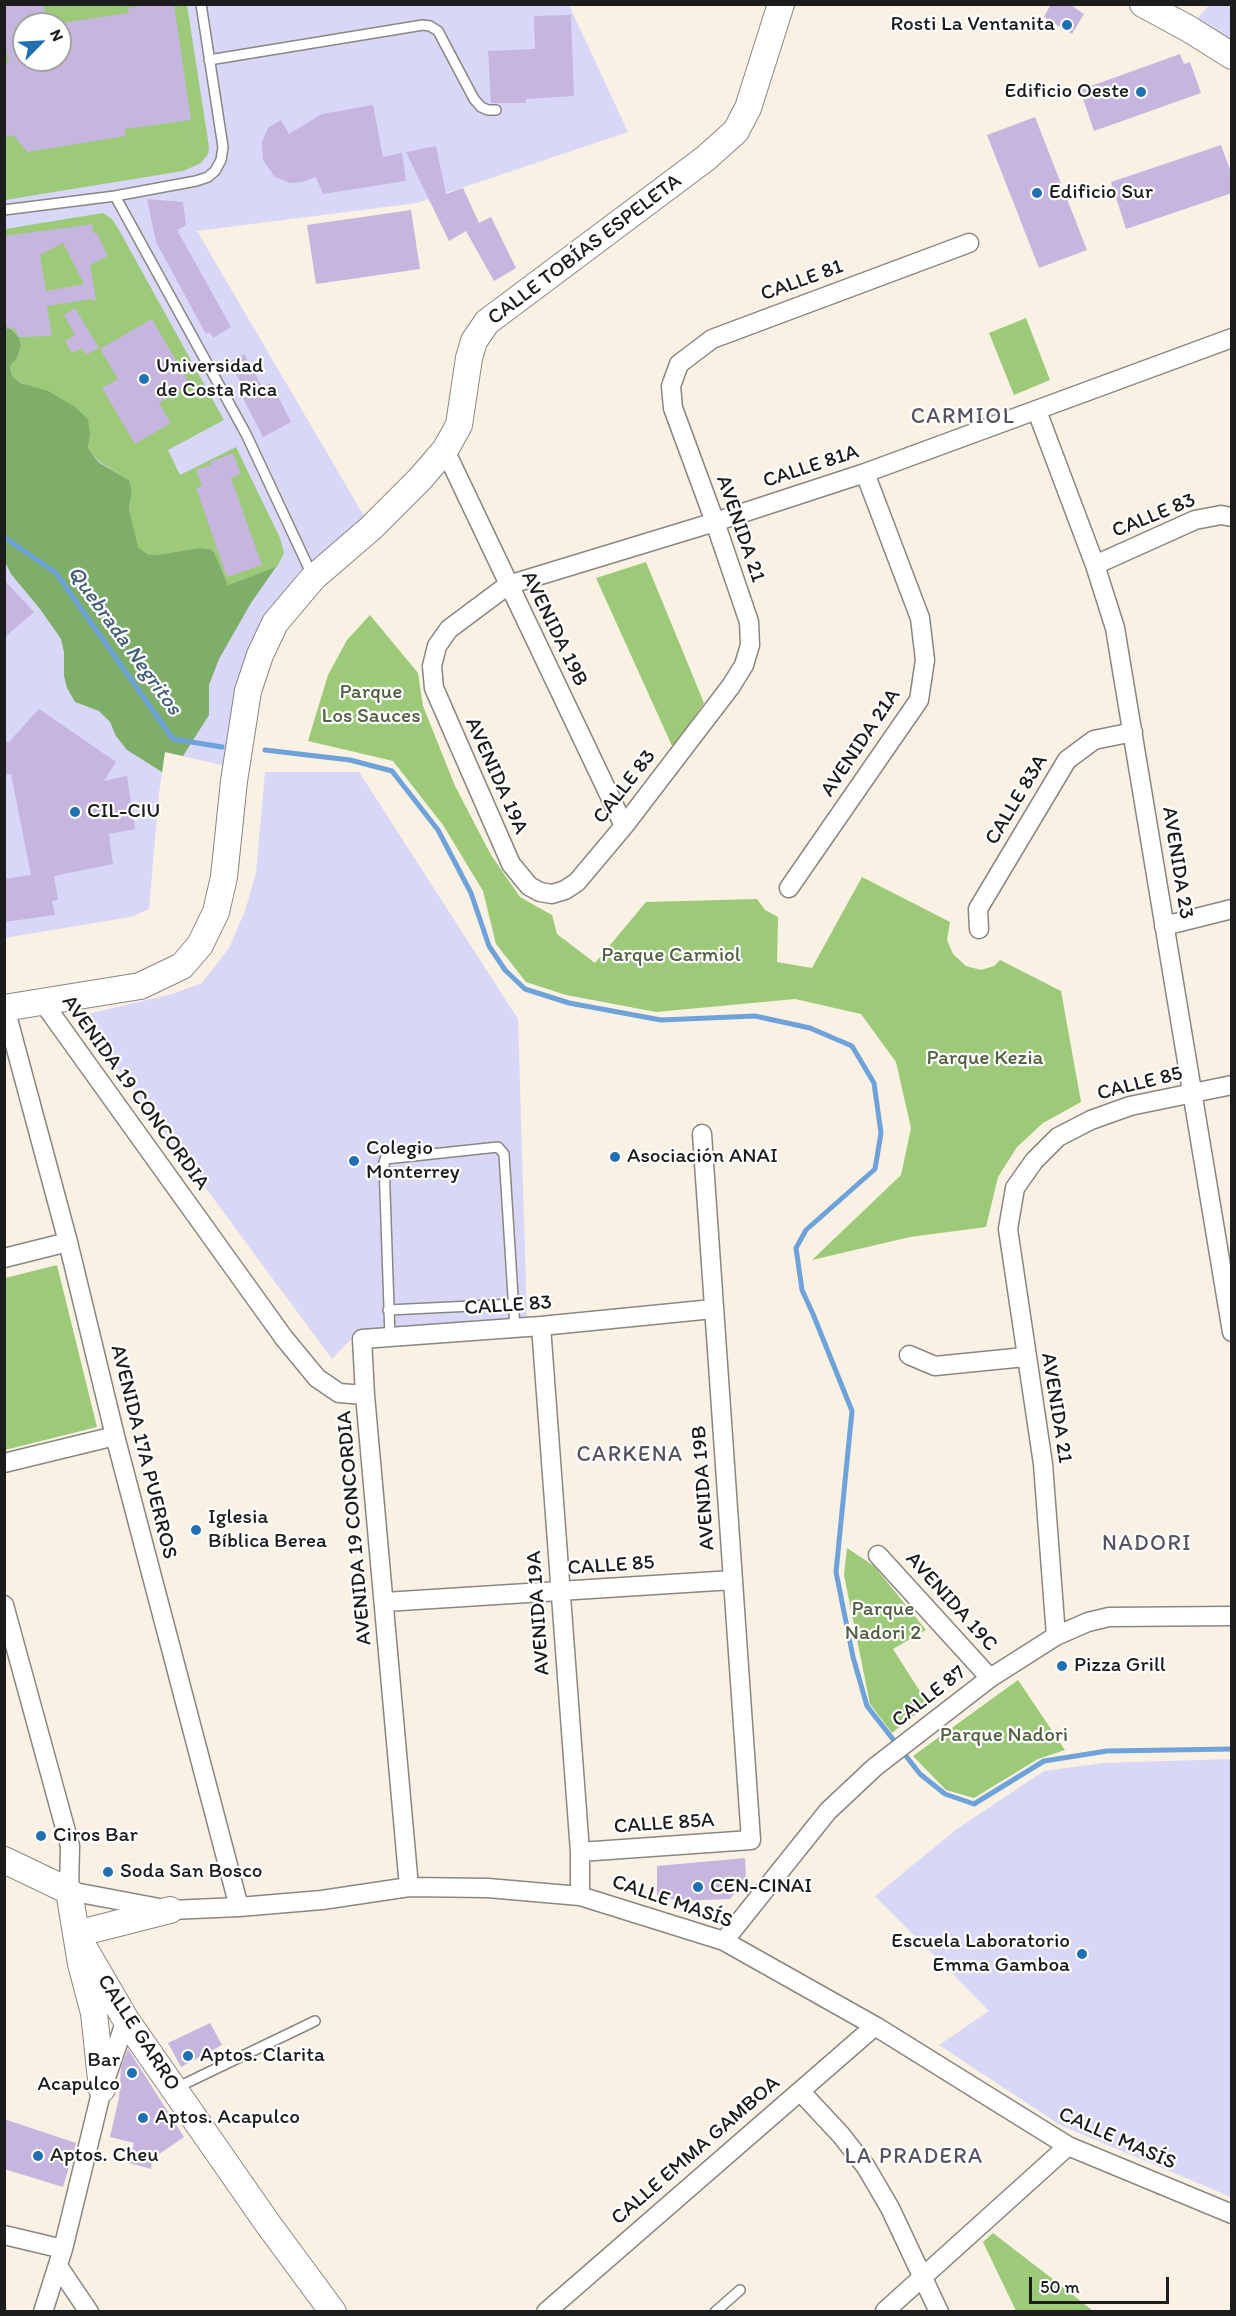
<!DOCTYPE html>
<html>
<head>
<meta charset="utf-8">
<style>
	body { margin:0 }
	#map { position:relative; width:1236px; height:2316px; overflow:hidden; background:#f9f1e3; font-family:Itim,sans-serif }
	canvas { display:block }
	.frame { position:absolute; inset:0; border:6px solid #1c1c1c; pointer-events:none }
	.north { position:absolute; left:12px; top:12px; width:60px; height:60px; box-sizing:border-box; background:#fff; border:2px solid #a4a4a4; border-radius:50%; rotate:66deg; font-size:16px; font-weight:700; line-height:24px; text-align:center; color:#1c1c1c }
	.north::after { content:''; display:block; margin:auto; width:21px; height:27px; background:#1f6fb2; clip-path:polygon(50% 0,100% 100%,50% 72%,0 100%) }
	.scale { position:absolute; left:1029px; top:2277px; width:140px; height:27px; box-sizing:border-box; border:3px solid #1c1c1c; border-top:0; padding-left:8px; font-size:18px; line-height:21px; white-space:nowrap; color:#1c1c1c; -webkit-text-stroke:4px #fff; paint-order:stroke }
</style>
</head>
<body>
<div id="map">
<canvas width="1236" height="2316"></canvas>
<div class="frame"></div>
<div class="north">N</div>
<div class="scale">50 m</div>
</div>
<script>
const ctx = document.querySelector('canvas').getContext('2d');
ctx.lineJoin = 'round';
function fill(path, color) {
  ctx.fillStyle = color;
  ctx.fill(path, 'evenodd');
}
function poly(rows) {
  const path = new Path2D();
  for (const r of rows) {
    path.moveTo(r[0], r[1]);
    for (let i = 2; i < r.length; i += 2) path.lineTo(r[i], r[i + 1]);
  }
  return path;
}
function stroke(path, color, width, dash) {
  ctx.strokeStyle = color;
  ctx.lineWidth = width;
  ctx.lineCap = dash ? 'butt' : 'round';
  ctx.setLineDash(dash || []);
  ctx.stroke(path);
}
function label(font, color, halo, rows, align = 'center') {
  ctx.font = font + ' Itim,sans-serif';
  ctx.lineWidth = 4.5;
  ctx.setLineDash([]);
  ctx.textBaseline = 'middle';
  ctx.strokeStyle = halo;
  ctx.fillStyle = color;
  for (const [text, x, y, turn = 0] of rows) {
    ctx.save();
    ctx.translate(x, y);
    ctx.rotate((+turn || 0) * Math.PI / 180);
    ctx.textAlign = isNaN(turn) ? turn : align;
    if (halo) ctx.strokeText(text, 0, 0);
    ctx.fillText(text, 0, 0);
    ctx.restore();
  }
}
fill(poly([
	[5,5,569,5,628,132,417,203,197,231,371,528,275,623,234,768,165,752,159,794,149,909,131,917,5,938],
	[24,24,60,24,60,60,24,60],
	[1209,5,1231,5,1231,56,1189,29],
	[265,772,359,772,518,1019,527,1319,360,1330,332,1359,97,1041,87,1030,88,1014,172,994,202,983,229,948,245,911,256,873],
	[1231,1759,1232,1759,1231,2197,1060,2125,939,2045,989,2011,875,1896,957,1829,1044,1771,1103,1763]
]), '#d8d7f8');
fill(poly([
	[5,5,187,5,209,147,208,154,201,163,183,171,5,200],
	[24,24,60,24,60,60,24,60],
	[103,213,112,219,119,230,224,420,168,450,180,475,236,447,280,538,284,553,277,567,228,585,214,552,210,549,199,548,156,555,147,554,138,547,131,522,129,510,132,490,129,480,98,461,88,448,90,435,32,387,20,383,12,376,10,366,17,358,21,346,19,337,5,322,5,229],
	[1026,318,1050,380,1014,395,989,333],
	[646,562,704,703,673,748,596,578],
	[370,615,418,673,423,706,455,786,491,855,520,897,552,915,557,934,595,963,646,902,757,899,765,910,778,917,777,962,812,968,862,877,950,922,947,940,953,954,966,966,981,970,994,966,1000,960,1061,991,1081,1102,1043,1123,1017,1147,998,1177,986,1227,910,1237,812,1260,901,1175,911,1128,896,1062,861,1014,795,999,656,1012,566,995,526,982,496,944,483,891,443,825,393,761,308,741,328,675,347,640],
	[57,1265,97,1427,5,1450,5,1278],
	[847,1548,874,1566,926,1630,893,1649,928,1704,892,1733,870,1704,844,1575],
	[1018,1680,1065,1750,1038,1759,974,1798,946,1790,913,1756],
	[993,2233,1063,2287,1093,2311,1016,2311,983,2242]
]), '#9dca78');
fill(poly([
	[4,322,19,337,21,346,17,358,10,366,12,376,20,383,48,391,75,407,88,419,90,435,88,448,98,462,129,480,132,490,129,510,138,547,147,554,156,555,199,548,210,549,214,552,228,585,276,567,251,603,219,659,209,685,209,715,183,756,165,752,162,772,127,750,116,736,110,722,99,711,75,702,67,688,64,676,64,652,61,639,40,609,11,574,5,562]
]), '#7eae68');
stroke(poly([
	[4,537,56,573,173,739,222,747],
	[265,750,350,760,392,771,438,830,471,893,489,946,505,970,525,989,569,1003,661,1020,755,1016,810,1028,852,1046,874,1083,881,1133,875,1169,806,1230,796,1248,802,1290,813,1314,852,1411,836,1572,853,1657,867,1706,920,1774,945,1794,974,1804,1044,1761,1107,1751,1232,1749]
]), '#6ea2da', 5);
fill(poly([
	[4,4,43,4,47,24,24,24,24,60,60,60,60,23,129,13,128,8,153,4,174,4,191,120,125,129,126,136,27,152,13,135,4,137,4,63,9,63,4,38],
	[1051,4,1069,4,1084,14,1072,34,1044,17],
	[571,15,574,96,526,99,526,103,491,103,488,51,535,49,534,16],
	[1180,54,1184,64,1190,62,1201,93,1094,131,1080,90],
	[373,105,383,157,402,153,406,181,323,194,316,177,302,182,290,183,275,177,263,160,262,142,268,128,281,120,289,134,322,114],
	[1035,117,1087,250,1039,268,987,135],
	[1221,145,1232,175,1232,193,1126,229,1111,182],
	[436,146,446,194,463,188,479,223,491,217,516,268,494,281,466,231,449,241,406,152],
	[147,199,183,202,186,225,177,230,231,327,213,338,210,332,206,334,156,242],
	[411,210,420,269,316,284,307,225],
	[94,224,92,227,93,233,97,233,108,256,90,265,96,300,93,301,92,299,47,306,52,336,19,337,14,327,7,329,4,314,4,236],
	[63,243,84,284,46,291,40,255],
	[75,308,99,348,86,355,82,348,72,353,65,341,75,335,64,315],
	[152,319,190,385,159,403,171,423,135,444,102,388,118,379,100,349],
	[244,354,263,388,271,383,291,422,263,437,243,398,248,395,229,362],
	[233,453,241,474,231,478,262,565,227,577,196,488,202,486,196,470,211,465,210,462],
	[4,580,34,612,4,638],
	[39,709,116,762,104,781,127,776,135,829,109,834,113,864,54,876,58,900,52,901,55,915,4,922,4,879,31,875,11,774,4,775,4,742,9,742],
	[745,1858,746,1879,730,1899,678,1901,657,1895,657,1866],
	[210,2023,222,2045,181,2067,168,2043],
	[128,2049,184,2137,152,2159,151,2169,129,2163,134,2143,110,2137,119,2098,121,2067],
	[4,2119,76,2143,63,2187,4,2169]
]), '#c5b5df');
const lane = poly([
	[209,60,423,25,430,26,438,31,474,99,481,107,488,110,496,110],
	[115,196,246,434,313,577],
	[4,210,115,196,196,181,208,177,215,171,221,160,223,147,201,4],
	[388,1310,514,1304],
	[390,1337,384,1163,385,1159,498,1147,504,1154,515,1328],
	[176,2088,315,2021],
	[715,2312,740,2290]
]);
const street = poly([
	[969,243,712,339,679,364,671,386,673,408,715,522,749,622,750,645,744,665,731,686,624,826,577,882,565,890,552,894,540,892,529,886,511,864,434,688,432,666,437,646,449,629,508,585,715,522,865,473,1232,338],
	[1037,411,1095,565,1115,628,1232,1332],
	[445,450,624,826],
	[1095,565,1195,520,1221,515,1232,517],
	[789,888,919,700,925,660,920,618,865,473],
	[1164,926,1232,909],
	[979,929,978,909,1067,760,1094,740,1133,732],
	[42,1001,284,1338,317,1378,339,1393,365,1395,409,1887],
	[5,1008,68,1242,115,1436,239,1907],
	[4,1258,68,1242],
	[541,1326,580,1852,580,1896],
	[909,1355,935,1366,1025,1357],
	[365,1395,362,1339,541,1326,713,1309],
	[4,1463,115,1436],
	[878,1555,990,1678],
	[385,1602,733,1580],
	[4,1605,70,1846,69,1891,170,1910,239,1907,322,1900,409,1887,488,1888,580,1896,724,1941,875,2026,1068,2146,1232,2214],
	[1056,1636,1043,1464,1008,1229,1015,1188,1034,1161,1058,1137,1091,1120,1130,1106,1232,1085],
	[580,1852,751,1840,702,1134],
	[724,1941,828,1811,875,1767,990,1678,1056,1636,1088,1622,1109,1617,1232,1616],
	[800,2091,841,2135,866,2167,890,2208,939,2312],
	[4,2235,63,2249],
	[58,2266,89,2312],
	[885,2311,1068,2146],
	[43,2312,63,2249,102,2089,126,2020],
	[546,2312,875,2026]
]);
const secondary = poly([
	[1143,4,1189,29,1232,56],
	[4,1008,140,986,182,966,200,945,216,912,224,877,234,781,248,691,260,655,275,623,313,578,371,528,420,479,445,450,459,425,469,358,474,341,487,322,706,158,736,131,748,108,781,4],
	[4,1860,69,1891,81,1964,94,2013,102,2089],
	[76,1934,126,2020,268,2224,333,2312],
	[76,1934,170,1910]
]);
stroke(lane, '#8a8680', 12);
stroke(street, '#8a8680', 21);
stroke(secondary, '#8a8680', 28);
stroke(poly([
	[4,43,5,43]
]), '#8a8680', 3, [1.5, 4.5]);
stroke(lane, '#fff', 9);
stroke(street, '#fff', 18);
stroke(secondary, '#fff', 26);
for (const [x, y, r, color] of [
	[1067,25,6,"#1f6fb2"],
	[1141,92,6,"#1f6fb2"],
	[1037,193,6,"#1f6fb2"],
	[144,379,6,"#1f6fb2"],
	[75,812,6,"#1f6fb2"],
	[615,1157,6,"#1f6fb2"],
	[354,1161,6,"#1f6fb2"],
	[196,1530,6,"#1f6fb2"],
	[1062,1666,6,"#1f6fb2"],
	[41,1836,6,"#1f6fb2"],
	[108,1872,6,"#1f6fb2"],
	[698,1887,6,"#1f6fb2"],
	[1082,1954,6,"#1f6fb2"],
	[188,2056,6,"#1f6fb2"],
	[132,2073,6,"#1f6fb2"],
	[143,2118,6,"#1f6fb2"],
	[38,2156,6,"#1f6fb2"]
]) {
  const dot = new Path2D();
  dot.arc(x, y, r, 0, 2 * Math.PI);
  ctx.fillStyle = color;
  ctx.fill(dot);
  stroke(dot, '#fff', 2);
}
label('21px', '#1c1c1c', '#fff', [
	["Rosti La Ventanita",1055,25,"right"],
	["Edificio Oeste",1129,92,"right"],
	["Edificio Sur",1049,193],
	["Universidad",156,367],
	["de Costa Rica",156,391],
	["CIL-CIU",87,812],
	["Colegio",366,1149],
	["Monterrey",366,1173],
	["Asociación ANAI",627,1157],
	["Iglesia",208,1518],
	["Bíblica Berea",208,1542],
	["Pizza Grill",1074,1666],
	["Ciros Bar",53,1836],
	["Soda San Bosco",120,1872],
	["CEN-CINAI",710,1887],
	["Escuela Laboratorio",1070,1942,"right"],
	["Emma Gamboa",1070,1966,"right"],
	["Aptos. Clarita",200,2056],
	["Bar",120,2061,"right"],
	["Acapulco",120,2085,"right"],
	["Aptos. Acapulco",155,2118],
	["Aptos. Cheu",50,2156]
], 'left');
label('21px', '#1c1c1c', '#fff', [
	["CALLE TOBÍAS ESPELETA",585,250,-37],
	["CALLE 81",802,281,-20],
	["CALLE 81A",811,467,-18],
	["CALLE 83",1154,516,-22],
	["AVENIDA 21",740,529,71],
	["AVENIDA 19B",554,629,64],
	["AVENIDA 21A",861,743,-56],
	["AVENIDA 19A",496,776,66],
	["CALLE 83",625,787,-52],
	["CALLE 83A",1017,800,-59],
	["AVENIDA 23",1177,863,81],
	["CALLE 85",1140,1084,-14],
	["AVENIDA 19 CONCORDIA",135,1093,54],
	["CALLE 83",508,1306,-4],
	["AVENIDA 21",1056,1408,81],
	["AVENIDA 17A PUERROS",143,1452,76],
	["AVENIDA 19B",704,1488,-94],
	["AVENIDA 19 CONCORDIA",355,1528,-95],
	["CALLE 85",611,1566,-4],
	["AVENIDA 19C",951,1602,48],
	["AVENIDA 19A",539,1613,-94],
	["CALLE 87",929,1697,-38],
	["CALLE 85A",664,1824,-4],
	["CALLE MASÍS",672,1902,19],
	["CALLE GARRO",138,2033,57],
	["CALLE MASÍS",1117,2139,24],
	["CALLE EMMA GAMBOA",696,2151,-41]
]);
label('21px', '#506241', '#fff', [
	["Parque",371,693],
	["Los Sauces",371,717],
	["Parque Carmiol",671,956],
	["Parque Kezia",985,1059],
	["Parque",883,1610],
	["Nadori 2",883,1634],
	["Parque Nadori",1004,1736]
]);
ctx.letterSpacing = '1.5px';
label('22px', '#575260', '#fff', [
	["CARMIOL",963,417],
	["CARKENA",630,1455],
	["NADORI",1147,1544],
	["LA PRADERA",914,2157]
]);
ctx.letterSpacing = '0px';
label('italic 22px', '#455f7b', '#fff', [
	["Quebrada Negritos",124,641,54]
]);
</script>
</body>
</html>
